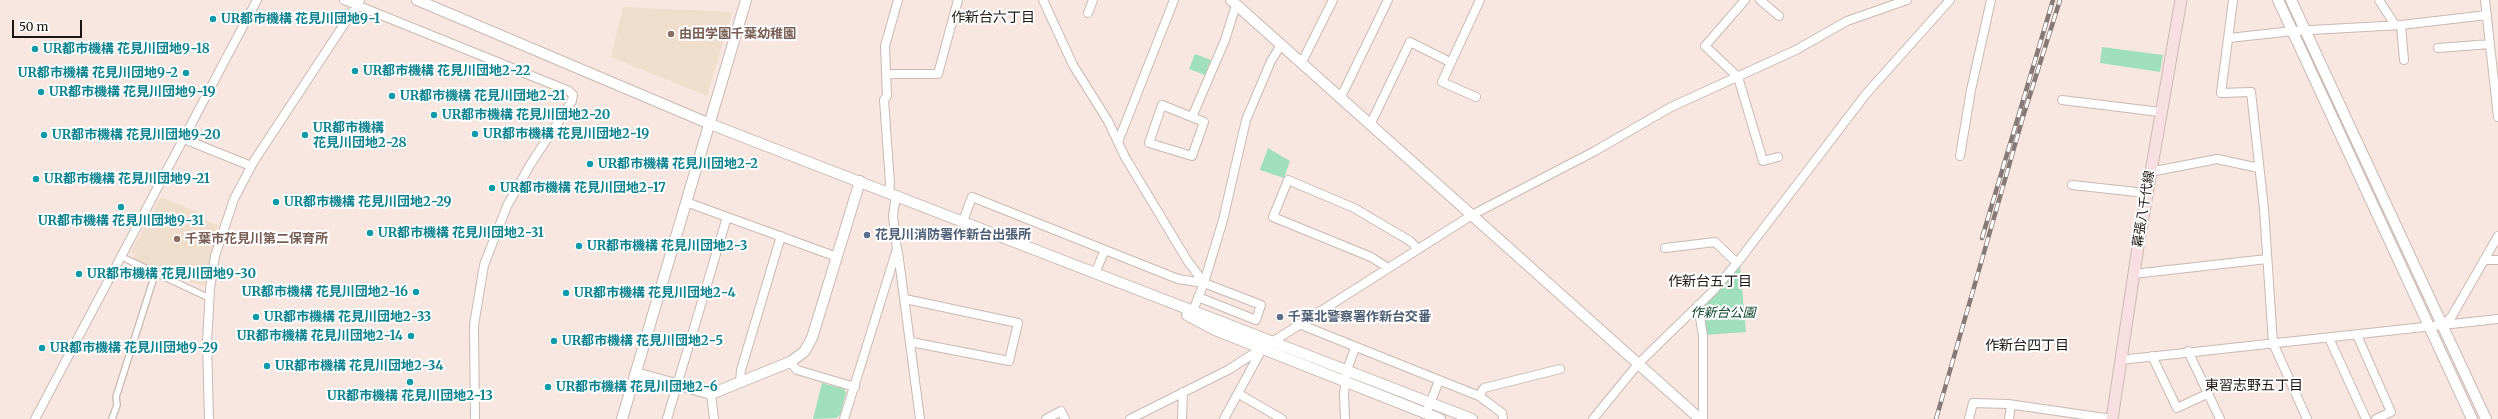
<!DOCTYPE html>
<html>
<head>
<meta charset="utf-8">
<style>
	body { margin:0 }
	#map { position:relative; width:2498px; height:419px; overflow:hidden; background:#f8e7e0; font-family:Merriweather,serif }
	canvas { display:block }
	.scale { position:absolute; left:12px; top:20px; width:70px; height:18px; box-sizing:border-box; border:2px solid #1b1513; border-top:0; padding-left:5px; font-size:12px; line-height:14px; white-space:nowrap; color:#1b1513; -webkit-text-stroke:3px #fff; paint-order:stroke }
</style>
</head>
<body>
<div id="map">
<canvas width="2498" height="419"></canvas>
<div class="scale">50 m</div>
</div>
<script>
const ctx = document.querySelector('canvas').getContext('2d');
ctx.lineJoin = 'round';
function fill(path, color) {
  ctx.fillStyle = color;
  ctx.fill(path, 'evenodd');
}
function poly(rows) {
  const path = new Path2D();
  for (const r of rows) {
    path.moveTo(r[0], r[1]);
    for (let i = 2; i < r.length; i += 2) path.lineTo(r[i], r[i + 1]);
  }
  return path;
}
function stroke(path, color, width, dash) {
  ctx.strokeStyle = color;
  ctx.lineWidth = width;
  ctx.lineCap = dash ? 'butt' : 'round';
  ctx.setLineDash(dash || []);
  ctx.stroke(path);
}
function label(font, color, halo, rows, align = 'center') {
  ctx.font = font + ' Merriweather,"Noto Sans JP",serif';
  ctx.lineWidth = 4;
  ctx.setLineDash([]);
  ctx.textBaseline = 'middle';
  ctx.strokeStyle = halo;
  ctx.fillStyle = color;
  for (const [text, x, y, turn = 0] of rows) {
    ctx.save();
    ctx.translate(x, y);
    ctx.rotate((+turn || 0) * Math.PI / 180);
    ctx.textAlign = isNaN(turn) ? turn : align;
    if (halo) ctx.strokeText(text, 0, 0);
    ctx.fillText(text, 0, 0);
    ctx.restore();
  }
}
fill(poly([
	[623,7,732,12,707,96,611,57],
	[161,197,203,214,201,219,218,225,204,286,169,276,133,259,136,254,131,252]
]), '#efdecc');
fill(poly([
	[2102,47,2163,55,2160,72,2100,63],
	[1195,54,1211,60,1205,75,1189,69],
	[1268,148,1290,161,1284,178,1260,170],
	[1740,265,1746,332,1705,335,1702,307],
	[822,383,844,389,846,393,840,415,836,418,813,419]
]), '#a0dfbc');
const pedestrian = poly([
	[126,259,205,296],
	[112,419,117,405,116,397,155,274]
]);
const minor = poly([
	[344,0,569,91,573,95,572,101,530,165,507,206,484,265,474,325,475,419],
	[1043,0,1073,65,1108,121,1125,157,1187,260,1204,283],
	[1745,0,1705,46,1738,77,1763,161,1778,157],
	[1760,0,1779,16],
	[2233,0,2221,93,2251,92,2264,209,2273,343,2307,419],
	[2379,0,2395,25],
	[2485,0,2498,117],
	[1088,13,1093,0],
	[2401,25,2404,60],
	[2229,38,2293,31,2401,25,2487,15],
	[2438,48,2490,44],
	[1301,64,1333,0],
	[886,74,938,74,958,0],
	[1476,97,1442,82,1480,0],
	[1340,99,1388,0],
	[2062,100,2160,112],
	[1162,105,1204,122,1192,156,1149,143,1162,105],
	[1192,117,1225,40,1236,5],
	[1370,125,1410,42,1450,62],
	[184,139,251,166],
	[1118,142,1174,0],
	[1960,156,1971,90,1991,0],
	[2150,172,2217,159,2259,168],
	[2072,185,2146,193],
	[889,193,890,183,884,100,887,96,885,46,898,0],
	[686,202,837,257],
	[963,221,972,197,1178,279,1204,283,1261,305,1256,320,1198,297],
	[1665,248,1715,242,1737,263],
	[898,252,920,419],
	[2484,260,2498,260],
	[1388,268,1371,257,1273,217,1288,180,1354,208,1410,241,1418,249],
	[1095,273,1105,250],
	[2133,274,2267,259],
	[905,299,1018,323,1009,361,911,342],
	[1698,305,1703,336,1703,419],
	[1191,316,1204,283,1223,220,1246,120,1271,61,1281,45],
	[1299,324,1479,396,1502,413,1503,419],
	[2442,326,2452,316,2498,236],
	[2357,335,2391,412,2376,419],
	[2329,338,2366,419],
	[2188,351,2220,419],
	[2152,356,2177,408,2207,394],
	[2120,360,2498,319],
	[790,362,797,370,855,387],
	[740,383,741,370,781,236],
	[711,394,714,419],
	[1239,394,1282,419],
	[1479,396,1484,388,1560,369],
	[1428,408,1439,381],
	[35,419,257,0],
	[209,419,207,342,210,289,215,256,234,199,254,161,360,0],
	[667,419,727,217],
	[844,419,897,249,893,216,896,195],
	[1046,419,1061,411,1065,419],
	[1130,419,1228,370,1472,215,1595,151,1671,107,1796,50,1847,21,1907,0],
	[1182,419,1183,392],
	[1224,419,1262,349],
	[1345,419,1344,393,1347,370,1355,348],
	[1593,419,1638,364,1713,291,1737,263,1866,94,1950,0],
	[1969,419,1973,403,2008,404,2112,419],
	[2009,419,2011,405]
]);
const tertiary = poly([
	[417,0,710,124,1472,419],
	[1231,0,1700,419],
	[2278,0,2472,419],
	[2291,0,2486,419],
	[1187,315,1215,330,1440,419],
	[636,373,711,394,790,362,804,352,812,338,860,181],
	[622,419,746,0]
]);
const secondary = poly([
	[2112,419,2139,240,2181,0]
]);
stroke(pedestrian, '#c9b9b2', 8);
stroke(minor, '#c9b9b2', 10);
stroke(tertiary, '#c9b9b2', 12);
stroke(secondary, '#c9b9b2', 13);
stroke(pedestrian, '#fff', 5.5);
stroke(minor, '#fff', 8);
stroke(tertiary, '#fff', 10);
stroke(secondary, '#f8e0e2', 11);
const rail = poly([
	[1982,238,2053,0],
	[1936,419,2023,117,2060,0]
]);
stroke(rail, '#867a76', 4.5);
stroke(rail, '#fff', 3, [9]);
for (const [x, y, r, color] of [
	[213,19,4,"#0f9aa8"],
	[671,34,4,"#8d6e63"],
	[35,49,4,"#0f9aa8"],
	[355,71,4,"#0f9aa8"],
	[186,73,4,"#0f9aa8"],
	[41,92,4,"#0f9aa8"],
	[392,96,4,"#0f9aa8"],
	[434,115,4,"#0f9aa8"],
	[475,134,4,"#0f9aa8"],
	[44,135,4,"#0f9aa8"],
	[305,135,4,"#0f9aa8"],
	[590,164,4,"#0f9aa8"],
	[36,179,4,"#0f9aa8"],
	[492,188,4,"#0f9aa8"],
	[276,202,4,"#0f9aa8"],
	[121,207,4,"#0f9aa8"],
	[370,233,4,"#0f9aa8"],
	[867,235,4,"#5c6f8a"],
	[177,239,4,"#8d6e63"],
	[579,246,4,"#0f9aa8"],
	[79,274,4,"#0f9aa8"],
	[416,292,4,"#0f9aa8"],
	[566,293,4,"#0f9aa8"],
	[256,317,4,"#0f9aa8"],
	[1280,317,4,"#5c6f8a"],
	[411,336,4,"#0f9aa8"],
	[554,341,4,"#0f9aa8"],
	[42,348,4,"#0f9aa8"],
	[267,366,4,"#0f9aa8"],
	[410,382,4,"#0f9aa8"],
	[548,387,4,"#0f9aa8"]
]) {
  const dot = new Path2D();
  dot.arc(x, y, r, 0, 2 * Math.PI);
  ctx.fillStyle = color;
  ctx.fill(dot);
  stroke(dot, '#fff', 1.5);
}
label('bold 13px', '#0d838f', '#fff', [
	["UR都市機構 花見川団地9-1",221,19],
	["UR都市機構 花見川団地9-18",43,49],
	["UR都市機構 花見川団地2-22",363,71],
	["UR都市機構 花見川団地9-2",178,73,"right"],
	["UR都市機構 花見川団地9-19",49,92],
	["UR都市機構 花見川団地2-21",400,96],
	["UR都市機構 花見川団地2-20",442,115],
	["UR都市機構",313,128],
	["花見川団地2-28",313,143],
	["UR都市機構 花見川団地2-19",483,134],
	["UR都市機構 花見川団地9-20",52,135],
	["UR都市機構 花見川団地2-2",598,164],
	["UR都市機構 花見川団地9-21",44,179],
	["UR都市機構 花見川団地2-17",500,188],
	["UR都市機構 花見川団地2-29",284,202],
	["UR都市機構 花見川団地9-31",121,221,"center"],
	["UR都市機構 花見川団地2-31",378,233],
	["UR都市機構 花見川団地2-3",587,246],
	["UR都市機構 花見川団地9-30",87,274],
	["UR都市機構 花見川団地2-16",408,292,"right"],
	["UR都市機構 花見川団地2-4",574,293],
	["UR都市機構 花見川団地2-33",264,317],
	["UR都市機構 花見川団地2-14",403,336,"right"],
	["UR都市機構 花見川団地2-5",562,341],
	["UR都市機構 花見川団地9-29",50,348],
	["UR都市機構 花見川団地2-34",275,366],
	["UR都市機構 花見川団地2-6",556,387],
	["UR都市機構 花見川団地2-13",410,396,"center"]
], 'left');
label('bold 13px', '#785e54', '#fff', [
	["由田学園千葉幼稚園",679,34],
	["千葉市花見川第二保育所",185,239]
], 'left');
label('13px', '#1b1513', '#fff', [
	["幕張八千代線",2144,209,-81]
]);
label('bold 13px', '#4e5e75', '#fff', [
	["花見川消防署作新台出張所",875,235],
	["千葉北警察署作新台交番",1288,317]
], 'left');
label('italic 13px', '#0d452d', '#fff', [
	["作新台公園",1723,313]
]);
label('14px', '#1b1513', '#fff', [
	["作新台六丁目",993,18],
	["作新台五丁目",1710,282],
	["作新台四丁目",2027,346],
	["東習志野五丁目",2254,386]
]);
</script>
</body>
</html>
